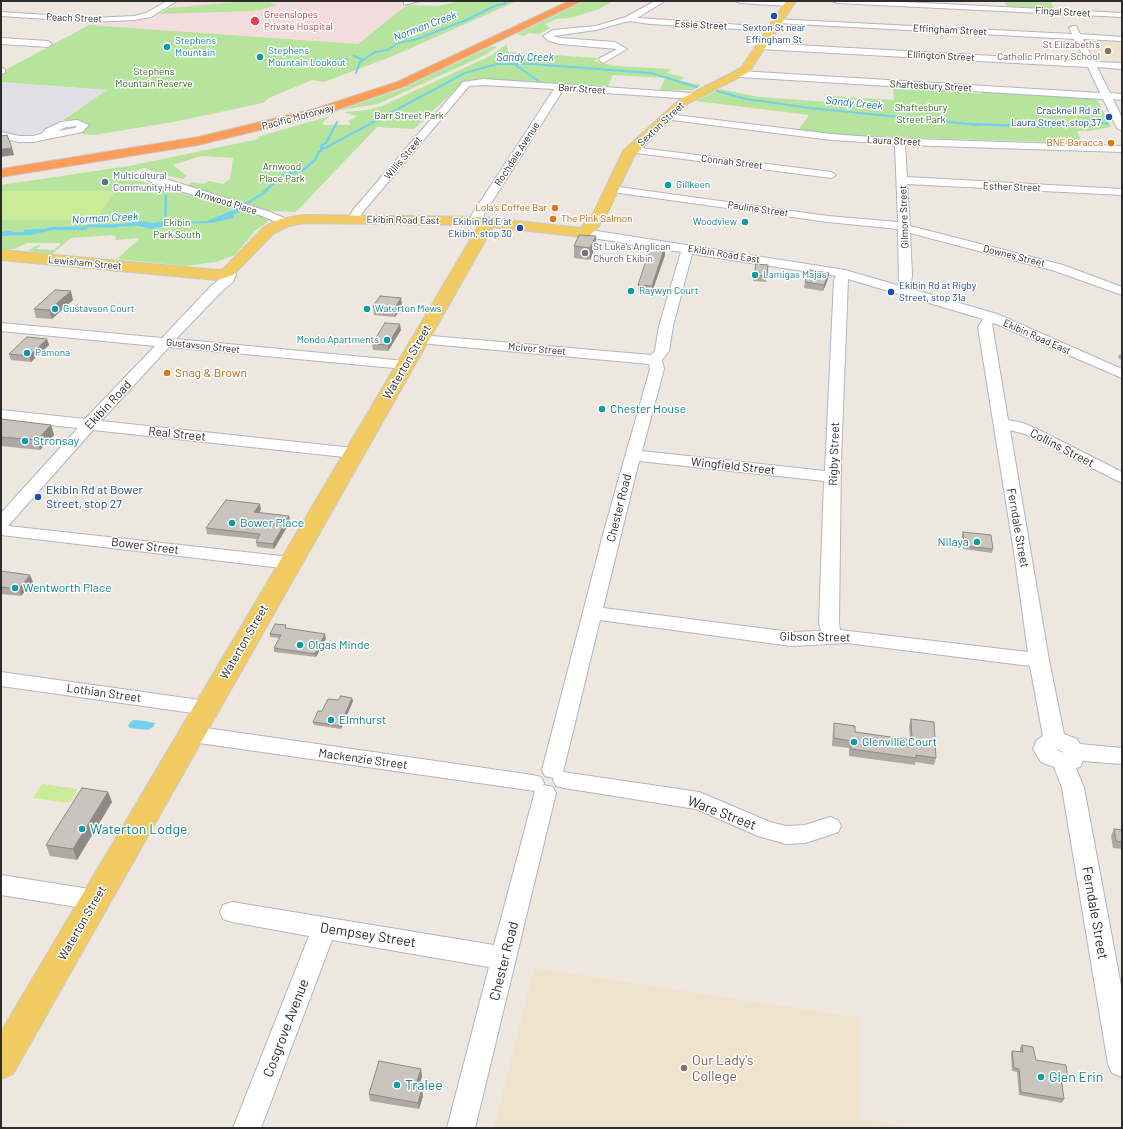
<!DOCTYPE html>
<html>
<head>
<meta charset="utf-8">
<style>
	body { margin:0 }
	#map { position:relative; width:1123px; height:1129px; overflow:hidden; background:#eee7df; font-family:Barlow,sans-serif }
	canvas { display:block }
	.frame { position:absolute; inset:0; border:2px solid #2c2c2c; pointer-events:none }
</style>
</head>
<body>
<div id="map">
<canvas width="1123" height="1129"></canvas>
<div class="frame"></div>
</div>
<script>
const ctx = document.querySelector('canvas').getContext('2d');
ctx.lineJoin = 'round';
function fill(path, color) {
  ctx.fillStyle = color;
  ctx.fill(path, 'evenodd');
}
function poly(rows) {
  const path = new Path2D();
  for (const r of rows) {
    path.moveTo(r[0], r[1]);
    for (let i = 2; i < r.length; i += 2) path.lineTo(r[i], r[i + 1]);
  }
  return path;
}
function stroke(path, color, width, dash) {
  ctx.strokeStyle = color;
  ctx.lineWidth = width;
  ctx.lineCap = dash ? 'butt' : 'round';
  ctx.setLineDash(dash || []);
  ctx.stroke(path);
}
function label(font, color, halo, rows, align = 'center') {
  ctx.font = font + ' Barlow,sans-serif';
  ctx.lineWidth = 3;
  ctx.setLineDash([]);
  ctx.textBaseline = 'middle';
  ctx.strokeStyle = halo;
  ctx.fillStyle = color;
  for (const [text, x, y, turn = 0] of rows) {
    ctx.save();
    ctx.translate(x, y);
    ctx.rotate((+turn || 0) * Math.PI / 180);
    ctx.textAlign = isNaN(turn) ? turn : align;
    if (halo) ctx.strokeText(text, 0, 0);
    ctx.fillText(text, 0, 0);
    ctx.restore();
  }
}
fill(poly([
	[1,83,108,90,55,124,37,133,25,135,1,132]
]), '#e1dfe6');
fill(poly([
	[1091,40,1122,42,1122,63,1098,61,1088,41],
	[534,968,860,1018,860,1118,910,1128,494,1128]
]), '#efe3ce');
fill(poly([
	[181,1,423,1,416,6,407,5,358,44,89,25,93,23,152,19]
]), '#f4dcde');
fill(poly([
	[250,1,263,1,278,5,255,11,159,14,169,8],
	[461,1,517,1,393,56,324,82,312,80,269,98,263,103,173,122,94,135,83,134,82,132,88,125,87,123,63,120,107,90,1,82,1,74,9,68,89,25,358,44,407,5,437,6],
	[585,1,613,1,599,9,570,18,557,19,545,24,550,28,539,34,529,33,524,36,517,34],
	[1004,1,1050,1,1055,10,1007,7],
	[507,44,508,52,598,58,594,61,615,66,671,69,667,73,684,77,680,81,701,85,693,90,660,90,665,78,613,75,608,86,515,81,483,80,461,84,414,129,377,127,296,212,271,211,186,186,192,182,203,184,209,181,223,184,230,179,233,158,201,156,173,165,187,176,183,179,164,175,144,168,129,173,127,176,130,178,261,216,268,220,268,222,255,231,235,255,216,262,185,266,117,259,140,238,115,240,116,237,113,235,71,238,52,254,28,251,35,246,41,245,36,249,54,250,60,245,60,243,27,243,14,249,1,251,1,185,129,166,259,139,257,137,330,116,323,122,323,125,351,125,348,121,358,116,345,113,345,112,367,110,382,106,490,56],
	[492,46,497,47,485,55,378,104,340,110,404,88],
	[893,87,958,90,959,92,982,94,982,92,1097,99,1111,127,1090,131,1077,131,1082,143,852,136,798,130,809,115,696,101,720,89,759,97,830,102,830,96,894,100]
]), '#b6e49c');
fill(poly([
	[1,191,116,191,95,220,1,220],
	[42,784,78,789,69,803,33,798]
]), '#caeb97');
fill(poly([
	[236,209,243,211,233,215,234,218,210,223,177,224,151,229,139,226,122,225,116,228,89,227,86,227,89,229,83,230,53,230,30,235,1,236,1,233,36,231,52,227,107,226,141,221,153,223,163,221,172,223,207,221],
	[133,720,145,721,155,723,153,727,148,730,130,728,128,725]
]), '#72d1ef');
stroke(poly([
	[354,56,364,60],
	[504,56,509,64],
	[306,62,347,59],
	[514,64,541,83],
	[356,73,360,62,375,52,388,50,398,43,417,39,466,20,497,5,504,4,507,1],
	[717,91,746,99,810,108,979,125],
	[1092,121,1108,124],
	[336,125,337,122],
	[368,125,465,73,497,64,531,64,651,73,697,87],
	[1056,125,1062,123]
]), '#72d1ef', 2);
stroke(poly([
	[970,124,1048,127,1059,124],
	[323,149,370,124],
	[241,207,262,194,281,176,303,170,314,161,319,152,323,149,321,148,322,145,326,143,336,124],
	[165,225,166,196],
	[87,226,130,225],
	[25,231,44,230],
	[1,233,11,232]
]), '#72d1ef', 2.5);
const minor = poly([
	[167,1,177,1,151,17,134,20,93,22,1,16,1,12,93,18,134,16,146,13,167,1],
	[404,1,419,1,407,4,404,4,404,1],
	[655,1,665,1,637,18,772,27,776,29,772,31,650,24,629,21,596,30,553,36,560,38,615,42,627,49,603,63,599,60,600,58,617,49,560,44,549,41,543,36,553,30,596,26,626,17,655,1],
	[736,1,777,1,789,2,793,4,789,6,740,3,736,1],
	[833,1,884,1,1122,13,1122,17,837,3,833,1],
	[774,19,1072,34,1069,28,1073,26,1076,26,1080,34,1122,37,1122,41,1083,39,1094,62,1122,63,1122,69,1097,67,1110,93,1122,94,1122,100,1113,99,1122,118,1122,131,1117,128,1103,99,740,77,736,74,740,71,1100,93,1088,67,760,49,756,46,760,43,1085,61,1074,39,777,23,774,23,774,19],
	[1,38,48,41,52,44,48,47,1,44,1,38],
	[1,68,5,69,5,73,1,74,1,68],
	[483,79,693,93,698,96,693,99,563,90,483,216,482,221,476,224,470,221,471,216,554,89,483,85,469,86,362,213,358,221,350,221,348,219,353,210,463,82,483,79],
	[667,114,831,134,884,138,1122,146,1122,152,905,145,907,177,1122,189,1122,195,907,184,910,226,1063,265,1122,287,1122,295,1055,271,910,233,912,275,911,284,908,288,997,314,1122,369,1122,378,994,323,992,324,1008,420,1023,423,1035,428,1122,472,1122,483,1025,434,1010,430,1049,660,1064,734,1077,739,1080,744,1122,748,1122,764,1083,761,1080,767,1076,768,1084,788,1122,991,1122,1077,1112,1073,1108,1064,1062,788,1054,767,1041,762,1033,749,1037,740,1043,736,1030,666,847,643,791,646,600,620,563,772,699,792,770,822,786,826,805,825,830,817,838,820,841,826,838,832,830,835,805,843,786,844,758,836,696,809,564,788,556,786,553,780,554,778,545,776,542,770,605,527,650,369,649,364,420,343,415,342,413,339,415,336,420,335,651,355,655,351,659,326,681,252,580,236,578,233,584,229,845,270,897,285,899,283,898,229,828,222,612,192,606,189,612,186,828,216,898,222,895,144,831,140,664,119,662,117,667,114],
	[692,254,836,276,834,280,825,471,642,451,664,369,662,360,669,351,673,326,692,254],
	[848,279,983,319,978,327,1014,552,1028,652,840,630,839,623,841,460,848,279],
	[639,461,824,481,819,623,821,631,791,632,603,608,639,461],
	[1056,749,1061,751,1063,753,1057,750,1056,749],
	[77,120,89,125,82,132,33,142,19,142,1,138,1,132,19,136,33,136,41,134,46,129,61,122,77,120],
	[77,126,75,128,58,131,66,127,77,126],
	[633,147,831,172,836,175,831,178,629,152,628,150,629,148,633,147],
	[144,172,270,212,289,220,291,222,289,224,281,224,262,216,151,182,139,175,144,172],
	[228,268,232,269,236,275,233,282,222,291,176,339,405,361,410,362,412,365,410,368,405,369,169,347,101,421,353,448,359,450,361,453,359,456,353,458,93,430,8,526,290,557,296,559,299,563,296,567,290,569,1,535,1,513,78,428,1,420,1,410,85,419,155,346,1,331,1,323,162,338,212,285,223,277,222,272,224,269,228,268],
	[1,672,207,701,214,703,217,708,214,713,207,715,1,686,1,672],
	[192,726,533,775,541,777,544,783,543,785,553,787,556,793,475,1128,447,1128,489,967,332,940,261,1128,233,1128,309,936,232,922,223,919,220,912,223,905,232,902,494,945,535,791,192,742,185,740,181,734,185,728,192,726],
	[1,875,96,890,105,893,108,900,105,907,96,910,1,895,1,875]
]);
const major = poly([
	[786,1,796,1,749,72,687,104,634,156,608,212,599,226,589,236,584,237,493,227,13,1074,1,1079,1,1032,479,225,304,223,289,226,274,233,233,275,217,280,1,260,1,250,217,270,223,269,264,227,280,219,304,215,482,217,581,228,594,212,623,151,679,100,741,68,786,1]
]);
const highway = poly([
	[569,1,582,1,405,86,322,115,198,145,1,177,1,169,198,137,314,109,397,82,569,1]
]);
stroke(minor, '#b2b5bf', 2);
stroke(major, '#c8c8c8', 2);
stroke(highway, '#c8c8c8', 2);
fill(minor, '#fff');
fill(major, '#f1cb61');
fill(highway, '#fe9c59');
fill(poly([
	[596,236,595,247,590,260,574,258,574,246],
	[665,255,651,295,638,294,638,285],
	[768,265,766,282,753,281,754,275],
	[829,273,828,279,823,291,804,288,805,282],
	[401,298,402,307,395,317,374,315,373,306],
	[73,300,52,319,36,318,34,309],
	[401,330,388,351,373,350,372,344],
	[47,339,49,345,31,362,11,360,9,354],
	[1122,354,1122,360,1118,358,1119,355],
	[1,419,51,425,54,435,40,450,1,446],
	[261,509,259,513,289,516,290,522,274,549,257,547,256,542,257,539,207,534,206,528],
	[963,532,993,549,992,553,963,549,962,535],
	[1,571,33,582,21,596,1,594],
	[287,629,326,638,316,657,274,652,274,648,279,638,270,637,270,634],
	[338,700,353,701,341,729,314,725,313,722],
	[911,719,936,758,934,765,915,762,915,765,849,756,849,748,832,746,833,730,834,723,855,732,910,740,909,726],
	[108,792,112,802,77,860,50,856,46,845],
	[1114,829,1122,830,1122,849,1113,848,1111,836],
	[1022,1045,1036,1060,1068,1080,1066,1083,1062,1082,1064,1099,1062,1103,1019,1095,1017,1072,1012,1071,1011,1054,1012,1051,1020,1052,1020,1048],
	[422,1076,418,1088,423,1096,419,1109,370,1101,369,1094]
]), '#ada9a3');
fill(poly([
	[12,148,14,155,1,157,1,149],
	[596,236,595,247,590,260,590,248],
	[665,246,665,255,651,295,652,286],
	[829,273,828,279,823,291,824,285],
	[71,291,73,300,52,319,49,310],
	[401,298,402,307,395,317,395,308],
	[400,324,401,330,388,351,388,345],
	[47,339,49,345,31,362,29,356],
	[51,425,54,435,40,450,37,440],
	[260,504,261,509,256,518,254,512],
	[289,516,290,522,274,549,273,544],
	[30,575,33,582,21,596,19,589],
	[325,634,326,638,316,657,315,654],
	[352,698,353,701,341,729,340,726],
	[108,792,112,802,77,860,73,849],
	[421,1069,422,1076,416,1094,415,1087],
	[422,1089,423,1096,419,1109,418,1103]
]), '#8d8985');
const building = poly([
	[7,135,12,148,1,149,1,136,7,135],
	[579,235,596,236,590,248,574,246,579,235],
	[651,245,665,246,652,286,638,285,651,245],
	[756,264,768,265,767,276,754,275,756,264],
	[810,270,829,273,824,285,805,282,810,270],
	[55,290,71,291,49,310,34,309,55,290],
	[380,296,401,298,395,308,373,306,380,296],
	[385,323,400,324,388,345,372,344,385,323],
	[27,337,47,339,29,356,9,354,27,337],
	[1,419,51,425,37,440,1,437,1,419],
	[226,500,260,504,254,512,289,516,273,544,256,542,260,534,206,528,226,500],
	[963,532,991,535,993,549,964,546,963,532],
	[1,571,30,575,19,589,1,587,1,571],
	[275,624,286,625,285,628,325,634,315,654,274,648,281,635,270,634,275,624],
	[341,696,352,698,340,726,313,722,318,711,322,711,328,699,338,700,341,696],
	[911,719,934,722,936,758,916,755,916,758,851,749,851,741,834,738,834,723,855,726,855,732,912,740,911,719],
	[82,788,108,792,73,849,46,845,82,788],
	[1114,829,1122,830,1122,842,1116,841,1114,829],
	[1022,1045,1033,1047,1036,1060,1066,1065,1068,1080,1061,1078,1064,1099,1021,1092,1019,1069,1014,1068,1012,1051,1023,1052,1022,1045],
	[379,1061,421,1069,415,1087,422,1089,418,1103,369,1094,379,1061]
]);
fill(building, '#c9c4be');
stroke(building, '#8d8985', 1);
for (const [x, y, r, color] of [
	[774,16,4,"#1a4fb4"],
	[255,21,5,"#e0444e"],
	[167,47,4,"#0f9aa8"],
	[1108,51,4,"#8d6e63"],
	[260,57,4,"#0f9aa8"],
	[1109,117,4,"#1a4fb4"],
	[1111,143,4,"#e8710a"],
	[105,182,4,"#5c6f8a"],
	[668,185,4,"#0f9aa8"],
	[555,208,4,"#e8710a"],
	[553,219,4,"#e8710a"],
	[745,222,4,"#0f9aa8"],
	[520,228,4,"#1a4fb4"],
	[585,253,4,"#6b7280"],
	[755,275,4,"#0f9aa8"],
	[631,291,4,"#0f9aa8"],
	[891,292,4,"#1a4fb4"],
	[55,309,4,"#0f9aa8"],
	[367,309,4,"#0f9aa8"],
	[387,340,4,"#0f9aa8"],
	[27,353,4,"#0f9aa8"],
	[167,373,4,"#e8710a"],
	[602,409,4,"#0f9aa8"],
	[25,441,4,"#0f9aa8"],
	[38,497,4,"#1a4fb4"],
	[232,523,4,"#0f9aa8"],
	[977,542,4,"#0f9aa8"],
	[15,588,4,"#0f9aa8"],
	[300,645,4,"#0f9aa8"],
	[331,720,4,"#0f9aa8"],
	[854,742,4,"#0f9aa8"],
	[82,829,4,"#0f9aa8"],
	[684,1068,4,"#8d6e63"],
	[1041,1077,4,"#0f9aa8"],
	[397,1085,4,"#0f9aa8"]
]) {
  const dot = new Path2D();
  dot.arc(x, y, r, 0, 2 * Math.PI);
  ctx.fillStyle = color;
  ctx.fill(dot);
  stroke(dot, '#fff', 1.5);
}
label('10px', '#2c2c2c', '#fff', [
	["Fingal Street",1063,12,3],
	["Peach Street",74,18,2],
	["Essie Street",701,25,3],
	["Effingham Street",950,30,3],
	["Ellington Street",941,56,3],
	["Shaftesbury Street",931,86,3],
	["Barr Street",582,89,4],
	["Pacific Motorway",298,117,-15],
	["Sexton Street",661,124,-43],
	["Laura Street",894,141,3],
	["Rochdale Avenue",517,154,-57],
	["Willis Street",403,158,-50],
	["Connah Street",732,162,7],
	["Esther Street",1012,187,2],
	["Arnwood Place",226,202,17],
	["Pauline Street",758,209,8],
	["Gilmore Street",904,217,-92],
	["Ekibin Road East",403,220,1],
	["Ekibin Road East",724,254,9],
	["Downes Street",1014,256,14],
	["Lewisham Street",85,263,5],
	["Ekibin Road East",1037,337,24],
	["Gustavson Street",203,346,6],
	["McIvor Street",537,349,5]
]);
label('10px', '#be3a42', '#fff', [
	["Greenslopes",264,15],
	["Private Hospital",264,27]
], 'left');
label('10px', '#164399', '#fff', [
	["Sexton St near",774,28,"center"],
	["Effingham St",774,40,"center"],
	["Cracknell Rd at",1101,111],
	["Laura Street, stop 37",1101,123],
	["Ekibin Rd E at",512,222],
	["Ekibin, stop 30",512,234],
	["Ekibin Rd at Rigby",899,286,"left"],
	["Street, stop 31a",899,298,"left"]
], 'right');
label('10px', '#0d838f', '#fff', [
	["Stephens",175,41],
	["Mountain",175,53],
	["Stephens",268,51],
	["Mountain Lookout",268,63],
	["Gillkeen",676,185],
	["Woodview",737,222,"right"],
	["Lamigas Majas",763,275],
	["Raywyn Court",639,291],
	["Gustavson Court",63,309],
	["Waterton Mews",375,309],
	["Mondo Apartments",379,340,"right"],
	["Pamona",35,353]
], 'left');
label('10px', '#785e54', '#fff', [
	["St Elizabeth's",1100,45],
	["Catholic Primary School",1100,57]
], 'right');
label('10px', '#2d6a1b', '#fff', [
	["Stephens",154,72],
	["Mountain Reserve",154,84],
	["Shaftesbury",921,108],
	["Street Park",921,120],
	["Barr Street Park",409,116],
	["Arnwood",282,167],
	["Place Park",282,179],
	["Ekibin",177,223],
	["Park South",177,235]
]);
label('10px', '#c56008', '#fff', [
	["BNE Baracca",1103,143],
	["Lola's Coffee Bar",547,208],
	["The Pink Salmon",561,219,"left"]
], 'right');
label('10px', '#4e5e75', '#fff', [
	["Multicultural",113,176],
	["Community Hub",113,188]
], 'left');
label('10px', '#5b616d', '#fff', [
	["St Luke's Anglican",593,247],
	["Church Ekibin",593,259]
], 'left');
label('italic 11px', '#0e719f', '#fff', [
	["Norman Creek",425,26,-21],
	["Sandy Creek",525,57],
	["Sandy Creek",854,103,6],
	["Norman Creek",105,218,-3]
]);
label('12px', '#2c2c2c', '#fff', [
	["Waterton Street",407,362,-60],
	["Ekibin Road",108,405,-47],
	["Real Street",177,434,6],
	["Collins Street",1062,448,27],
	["Rigby Street",834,454,-88],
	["Wingfield Street",733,466,6],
	["Chester Road",619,508,-76],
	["Ferndale Street",1018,528,80],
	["Bower Street",145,546,7],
	["Gibson Street",815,637,1],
	["Waterton Street",244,642,-60],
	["Lothian Street",104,693,8],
	["Mackenzie Street",363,759,8],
	["Waterton Street",82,923,-60]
]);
label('12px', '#c56008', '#fff', [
	["Snag & Brown",175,373]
], 'left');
label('12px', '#0d838f', '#fff', [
	["Chester House",610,409],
	["Stronsay",33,441],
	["Bower Place",240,523],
	["Nilaya",969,542,"right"],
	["Wentworth Place",23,588],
	["Olgas Minde",308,645],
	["Elmhurst",339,720],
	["Glenville Court",862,742]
], 'left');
label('12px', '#164399', '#fff', [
	["Ekibin Rd at Bower",46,490],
	["Street, stop 27",46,504]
], 'left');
label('14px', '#2c2c2c', '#fff', [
	["Ware Street",722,813,21],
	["Ferndale Street",1095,913,80],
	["Dempsey Street",368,935,9],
	["Chester Road",504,961,-76],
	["Cosgrove Avenue",286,1028,-69]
]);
label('14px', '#0d838f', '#fff', [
	["Waterton Lodge",90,829],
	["Glen Erin",1049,1077],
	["Tralee",405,1085]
], 'left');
label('14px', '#785e54', '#fff', [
	["Our Lady's",692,1060],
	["College",692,1076]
], 'left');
</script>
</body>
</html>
